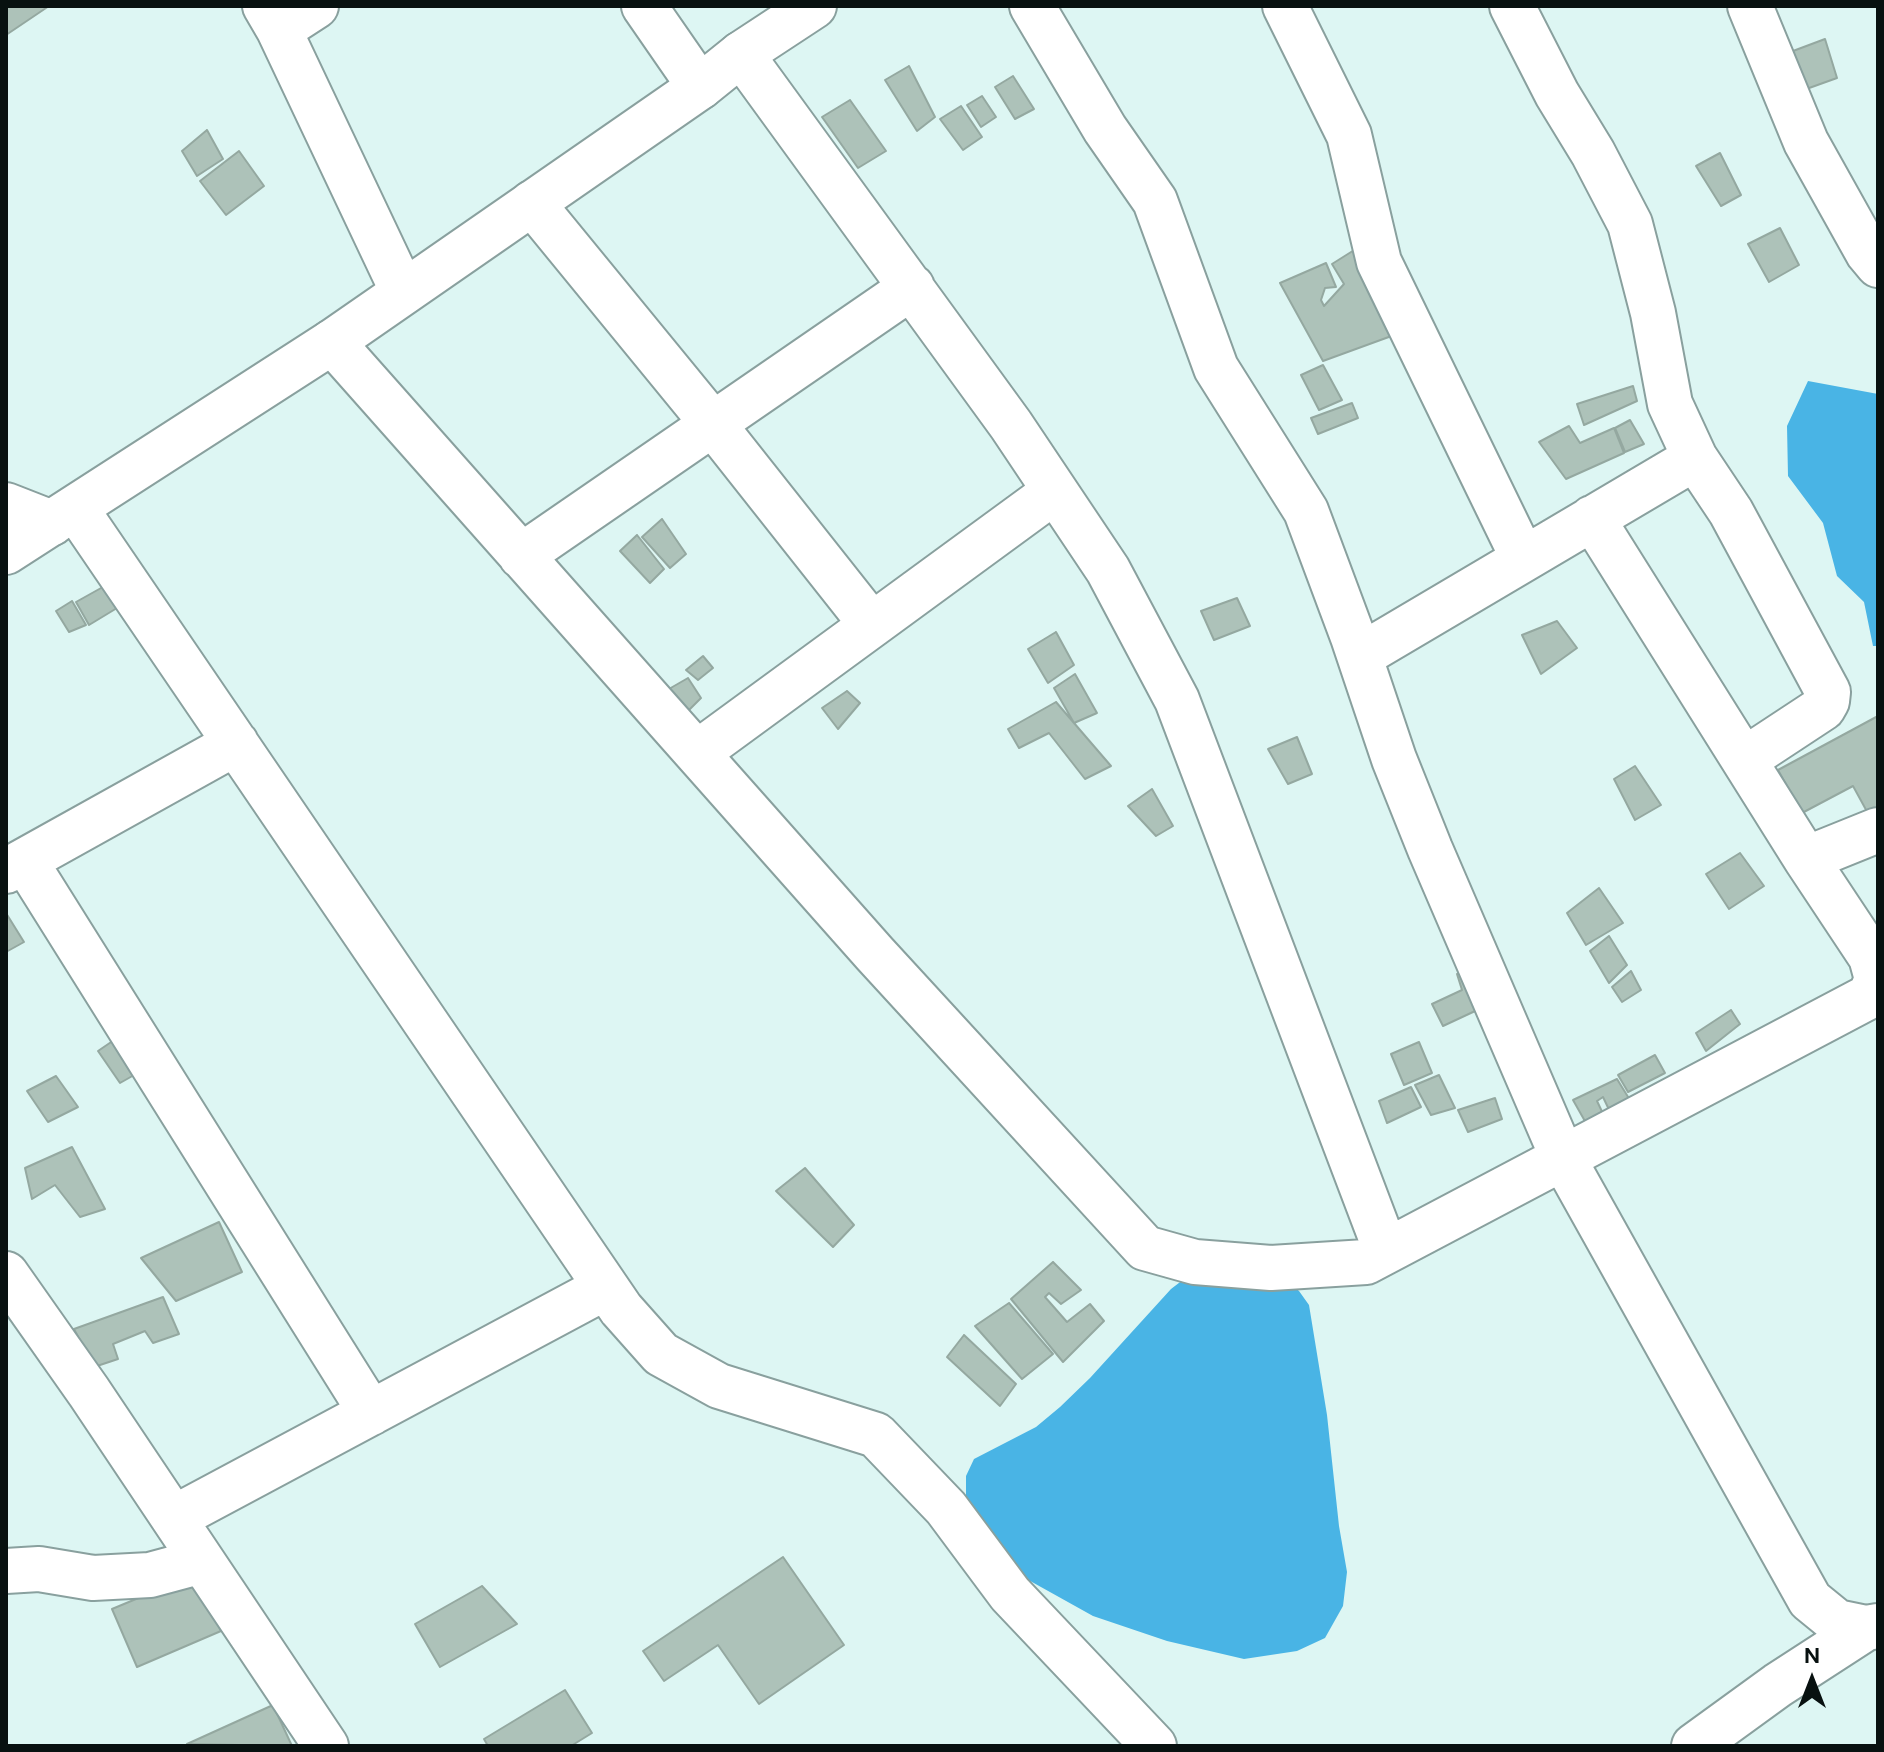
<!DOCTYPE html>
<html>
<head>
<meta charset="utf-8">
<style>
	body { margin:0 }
	#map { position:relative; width:1884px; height:1752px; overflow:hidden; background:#ddf6f3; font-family:"DM Sans",sans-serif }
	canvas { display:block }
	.frame { position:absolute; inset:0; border:8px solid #081110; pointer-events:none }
	.north { position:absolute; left:1772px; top:1640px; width:80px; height:80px; -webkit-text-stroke:6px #fff; paint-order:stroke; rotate:0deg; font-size:22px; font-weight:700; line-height:32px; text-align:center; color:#081110 }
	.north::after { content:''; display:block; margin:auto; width:28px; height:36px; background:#081110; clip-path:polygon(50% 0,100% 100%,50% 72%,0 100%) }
</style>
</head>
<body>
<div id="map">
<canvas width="1884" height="1752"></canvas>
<div class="frame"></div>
<div class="north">N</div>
</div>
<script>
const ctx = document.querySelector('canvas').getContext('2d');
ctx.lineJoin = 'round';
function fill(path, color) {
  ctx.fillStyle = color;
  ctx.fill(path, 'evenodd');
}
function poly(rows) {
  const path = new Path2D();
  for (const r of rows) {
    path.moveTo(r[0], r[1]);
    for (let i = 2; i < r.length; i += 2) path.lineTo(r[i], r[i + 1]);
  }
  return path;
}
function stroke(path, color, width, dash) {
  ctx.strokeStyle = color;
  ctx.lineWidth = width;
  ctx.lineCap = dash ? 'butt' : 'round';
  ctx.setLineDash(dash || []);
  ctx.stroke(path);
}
fill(poly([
	[1808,381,1878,394,1878,646,1873,646,1864,602,1837,576,1823,523,1788,476,1787,426],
	[1188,1276,1286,1280,1299,1291,1309,1305,1327,1415,1339,1526,1347,1572,1343,1606,1325,1638,1297,1651,1244,1659,1167,1641,1093,1616,1023,1577,966,1508,966,1476,974,1459,1036,1427,1060,1407,1090,1378,1171,1289]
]), '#49b4e5');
const building = poly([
	[6,6,49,6,6,35,6,6],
	[1825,39,1837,78,1798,92,1785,54,1825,39],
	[909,66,935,117,917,131,885,80,909,66],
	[1013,76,1034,109,1015,119,995,87,1013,76],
	[982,96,996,117,981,127,967,105,982,96],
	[850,100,886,151,858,168,822,117,850,100],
	[961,106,982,137,963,150,940,119,961,106],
	[207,130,223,159,197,176,182,151,207,130],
	[239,151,264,186,226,215,200,181,239,151],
	[1720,153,1741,195,1721,206,1696,166,1720,153],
	[1780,228,1799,265,1769,282,1748,244,1780,228],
	[1359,247,1397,334,1323,361,1280,283,1326,263,1336,287,1325,288,1321,300,1324,306,1344,284,1332,264,1359,247],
	[1323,365,1342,400,1319,410,1301,375,1323,365],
	[1633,386,1637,401,1584,425,1577,404,1633,386],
	[1352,403,1358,418,1318,434,1311,418,1352,403],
	[1630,420,1644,444,1625,452,1615,428,1630,420],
	[1569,426,1580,443,1614,428,1624,453,1566,479,1539,442,1569,426],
	[662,519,686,554,670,568,642,537,662,519],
	[637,535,664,569,650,583,620,551,637,535],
	[110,583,122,605,89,625,76,602,110,583],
	[1237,598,1250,626,1214,640,1201,611,1237,598],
	[72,601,86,625,69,632,56,611,72,601],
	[1557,621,1577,648,1541,674,1522,635,1557,621],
	[1056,632,1074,665,1048,683,1028,649,1056,632],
	[703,656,713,668,698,680,686,670,703,656],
	[1075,674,1097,713,1074,723,1054,688,1075,674],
	[688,678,701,698,688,711,662,693,688,678],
	[847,691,860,703,838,729,822,708,847,691],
	[1056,702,1074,723,1111,766,1085,779,1049,733,1019,748,1008,729,1056,702],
	[1878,716,1878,827,1876,828,1853,786,1802,813,1778,770,1878,716],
	[1297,737,1312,774,1288,784,1268,749,1297,737],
	[1635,766,1661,805,1635,820,1614,779,1635,766],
	[1152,789,1173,826,1156,836,1128,806,1152,789],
	[1740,853,1764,886,1729,909,1706,874,1740,853],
	[1599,888,1623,923,1586,945,1567,913,1599,888],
	[6,913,24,942,6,952,6,913],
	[1609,936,1627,965,1609,983,1590,951,1609,936],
	[1473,970,1488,1005,1443,1026,1432,1004,1462,990,1457,974,1473,970],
	[1631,971,1641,990,1622,1002,1612,987,1631,971],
	[1731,1010,1740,1024,1706,1051,1696,1033,1731,1010],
	[117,1038,143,1070,120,1083,98,1051,117,1038],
	[1419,1042,1432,1073,1404,1085,1391,1054,1419,1042],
	[1655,1055,1665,1073,1628,1092,1618,1075,1655,1055],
	[1439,1075,1455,1108,1431,1115,1415,1085,1439,1075],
	[56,1076,78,1107,48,1122,27,1091,56,1076],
	[1617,1079,1633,1105,1612,1116,1603,1097,1597,1101,1606,1120,1590,1130,1573,1100,1617,1079],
	[1411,1087,1421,1107,1387,1123,1379,1101,1411,1087],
	[1495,1098,1502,1119,1468,1132,1458,1110,1495,1098],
	[72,1147,105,1209,80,1217,55,1185,32,1199,25,1168,72,1147],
	[805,1168,854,1225,833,1247,776,1191,805,1168],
	[219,1222,242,1272,176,1301,141,1258,219,1222],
	[1053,1262,1081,1290,1061,1304,1049,1293,1045,1297,1067,1322,1090,1304,1104,1321,1063,1362,1011,1299,1053,1262],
	[163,1297,179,1334,153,1343,145,1331,113,1344,118,1359,94,1367,74,1329,163,1297],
	[1009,1303,1053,1354,1022,1379,975,1326,1009,1303],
	[964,1335,1016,1384,1000,1406,947,1357,964,1335],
	[783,1557,844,1645,759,1704,718,1645,664,1681,643,1651,783,1557],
	[196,1574,221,1631,137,1667,112,1609,196,1574],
	[482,1586,517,1624,440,1667,415,1624,482,1586],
	[565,1690,592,1733,571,1746,488,1746,484,1739,565,1690],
	[273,1705,292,1746,187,1744,273,1705]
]);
fill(building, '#adc2b9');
stroke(building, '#94a8a0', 2);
const street = poly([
	[265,6,279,30,403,292],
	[644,6,700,87],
	[1032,6,1105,129,1155,201,1216,368,1306,511,1353,637,1394,759,1430,849,1563,1158,1810,1600,1837,1622,1866,1628,1878,1626],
	[1285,6,1349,135,1379,262,1523,558],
	[1512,6,1557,94,1593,153,1630,224,1653,313,1670,404,1695,458,1731,512,1828,692,1827,701,1823,708,1744,760],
	[1750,6,1806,142,1868,253,1878,265],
	[279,30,316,6],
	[741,54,1011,425,1108,570,1177,700,1386,1251],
	[532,203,713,424,872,625],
	[332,342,875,954,1145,1248,1195,1262,1271,1268,1366,1262,1870,996,1877,979,1871,957,1806,859,1592,518],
	[6,505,52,523],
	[76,509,621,1309,661,1354,719,1386,876,1435,946,1508,1010,1594,1154,1746],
	[521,556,912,287],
	[1360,656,1695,458],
	[697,753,1055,491],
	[1806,859,1878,830],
	[25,861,371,1413],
	[6,871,236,743],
	[6,1274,89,1392,326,1746],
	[174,1518,606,1287],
	[6,1571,39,1569,93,1578,150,1575,202,1561],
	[1694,1746,1778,1685,1866,1628]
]);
const secondary = poly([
	[6,552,332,342,700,87,741,54,814,6]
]);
stroke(street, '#89a09e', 48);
stroke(secondary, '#89a09e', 48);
stroke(street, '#fff', 44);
stroke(secondary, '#fff', 44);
</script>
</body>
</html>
